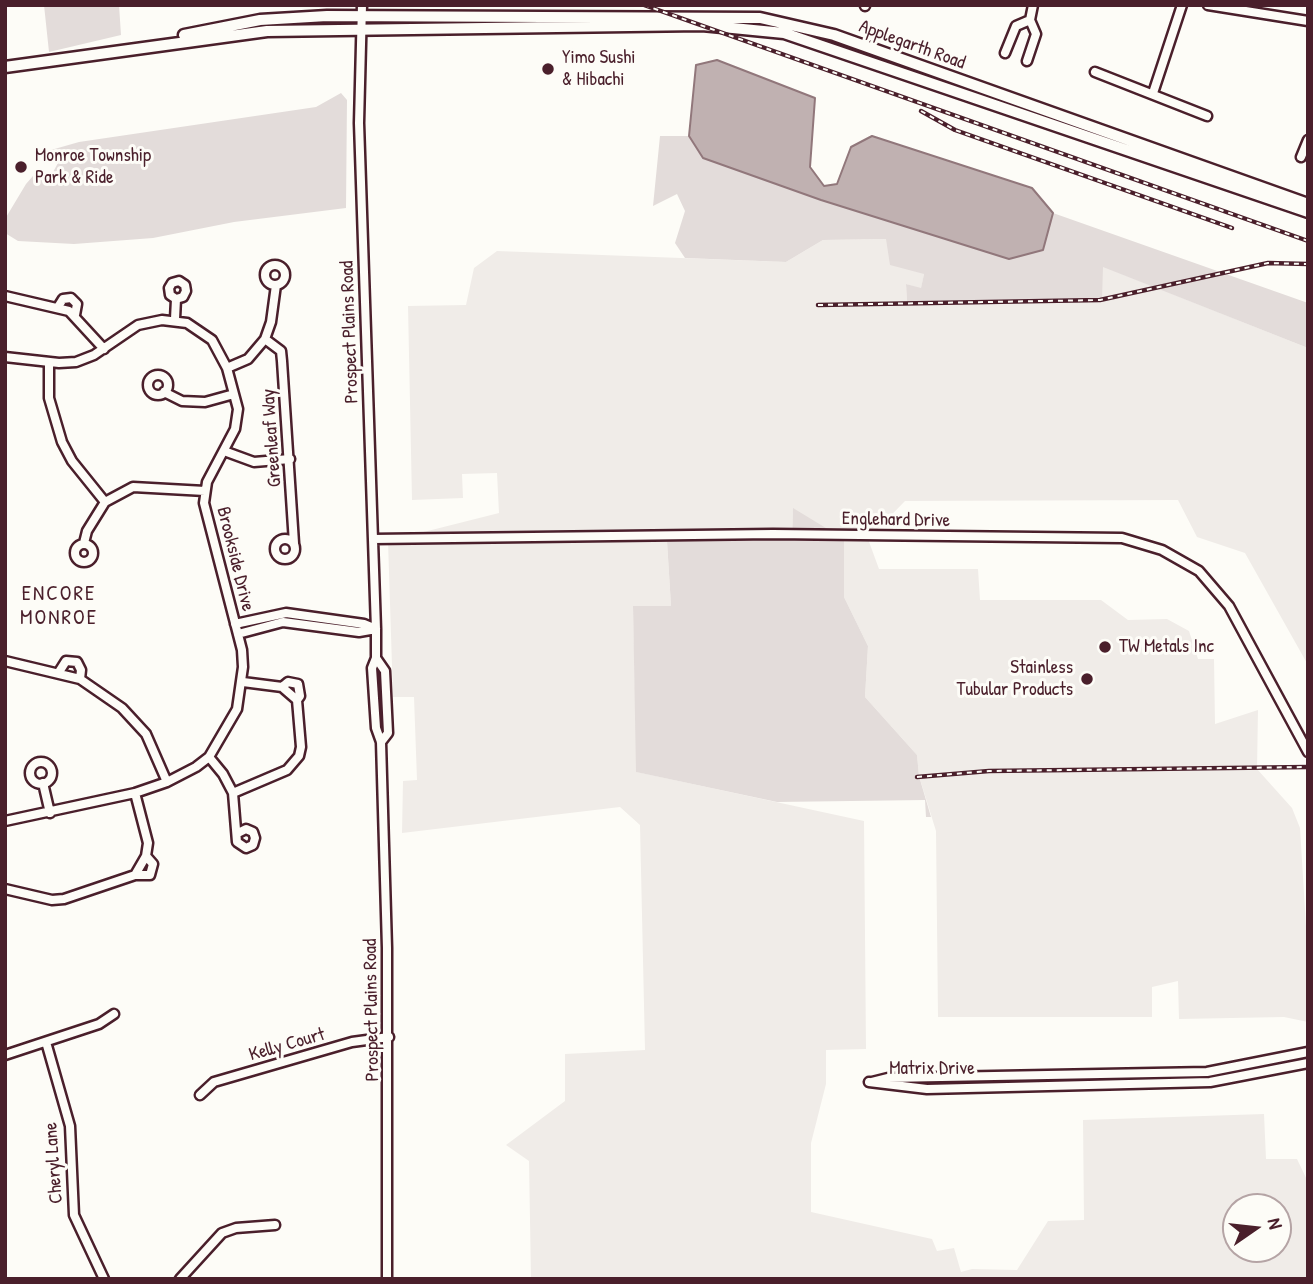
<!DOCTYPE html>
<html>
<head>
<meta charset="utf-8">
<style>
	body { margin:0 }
	#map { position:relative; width:1313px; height:1284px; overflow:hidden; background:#fdfcf7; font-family:"Patrick Hand",sans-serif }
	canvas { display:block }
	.frame { position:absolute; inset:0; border:7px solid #4a1f2b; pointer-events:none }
	.north { position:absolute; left:1222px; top:1193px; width:70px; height:70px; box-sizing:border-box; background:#fdfcf7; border:2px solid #b5a4a5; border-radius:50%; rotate:76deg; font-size:19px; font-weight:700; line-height:28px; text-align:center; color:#4a1f2b }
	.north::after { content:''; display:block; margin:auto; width:24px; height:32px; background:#4a1f2b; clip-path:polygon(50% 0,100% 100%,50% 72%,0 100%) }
</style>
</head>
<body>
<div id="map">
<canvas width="1313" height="1284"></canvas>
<div class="frame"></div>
<div class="north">N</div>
</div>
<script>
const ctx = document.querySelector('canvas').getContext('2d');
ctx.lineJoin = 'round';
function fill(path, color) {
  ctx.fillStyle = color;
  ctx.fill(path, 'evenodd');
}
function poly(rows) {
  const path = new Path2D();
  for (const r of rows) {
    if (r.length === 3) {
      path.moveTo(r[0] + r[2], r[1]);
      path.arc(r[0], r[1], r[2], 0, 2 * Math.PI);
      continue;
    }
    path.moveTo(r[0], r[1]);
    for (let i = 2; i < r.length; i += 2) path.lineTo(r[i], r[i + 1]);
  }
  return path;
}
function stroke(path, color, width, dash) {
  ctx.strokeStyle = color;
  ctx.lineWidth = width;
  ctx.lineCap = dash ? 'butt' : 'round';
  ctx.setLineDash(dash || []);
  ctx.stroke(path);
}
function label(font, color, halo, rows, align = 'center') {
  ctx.font = font + ' "Patrick Hand",sans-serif';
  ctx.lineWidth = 6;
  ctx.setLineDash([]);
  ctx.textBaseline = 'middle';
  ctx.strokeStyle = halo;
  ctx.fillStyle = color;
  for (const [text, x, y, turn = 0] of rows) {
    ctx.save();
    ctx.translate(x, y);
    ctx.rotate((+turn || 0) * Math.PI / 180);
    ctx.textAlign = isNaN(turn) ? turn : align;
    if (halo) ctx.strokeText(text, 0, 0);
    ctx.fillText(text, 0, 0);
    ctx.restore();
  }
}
fill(poly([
	[887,239,924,274,921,289,906,284,907,302,1101,299,1102,266,1308,348,1308,665,1245,553,1197,537,1178,500,905,501,868,539,879,569,978,569,980,600,1101,600,1128,620,1167,619,1189,631,1198,659,1214,659,1215,724,1258,710,1257,769,1292,808,1300,828,1308,959,1308,1022,1284,1017,1179,1019,1178,981,1152,987,1152,1017,938,1017,936,831,919,776,917,755,865,697,868,646,844,597,843,539,793,509,792,539,667,541,671,606,633,606,637,772,864,821,866,1049,826,1050,826,1084,811,1143,811,1212,932,1239,937,1251,954,1248,961,1272,972,1269,1017,1270,1048,1221,1084,1220,1083,1120,1264,1114,1266,1159,1297,1159,1308,1182,1308,1279,531,1279,529,1161,506,1145,565,1101,565,1054,645,1050,640,825,620,807,402,833,403,781,417,780,414,697,393,697,388,541,499,513,497,473,462,474,463,498,412,500,408,306,466,305,474,268,497,251,786,262,823,240],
	[1236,1207,1278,1207,1278,1249,1236,1249]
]), '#f0ece8');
fill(poly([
	[44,5,119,5,121,35,49,52],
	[341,93,347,100,346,208,234,222,153,238,74,244,18,241,5,233,5,219,26,184,39,169,51,176,59,161,51,150,79,142,316,107],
	[660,136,689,136,703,158,1043,250,1053,213,1308,303,1308,348,1103,267,1102,299,907,302,906,284,921,288,924,274,890,265,886,239,823,240,786,262,685,258,675,243,685,211,677,194,653,206],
	[793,508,844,539,844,597,868,646,865,697,917,755,919,776,931,817,926,817,925,800,777,802,636,772,633,606,671,606,667,541,792,539]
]), '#e3dcda');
const water = poly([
	[717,60,815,98,810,167,824,186,837,184,851,147,872,136,1032,188,1053,213,1043,250,1009,259,821,200,703,158,689,136,696,65,717,60]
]);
fill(water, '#c0b1b1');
stroke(water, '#91777b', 2);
const minor = poly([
	[362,5,359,123,376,629,376,658,372,668,376,728,381,742,387,948,387,1279],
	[1208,5,1308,21],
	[865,6,865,5],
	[1005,53,1016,26,1030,20,1033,5],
	[1027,61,1036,34,1030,20],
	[1095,72,1207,116],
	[1153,93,1182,5],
	[1301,157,1308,140],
	[275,275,10],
	[5,296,69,311,104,349],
	[58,307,63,299,71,298,77,304,75,315],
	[175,319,176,299,170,295,169,288,172,283,179,281,185,285,186,291,183,297,176,299],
	[265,339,281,351,282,361,294,543],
	[5,357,59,363,76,362,94,355,138,325,162,320,187,323,212,340,227,368,238,409,235,429,207,482,204,503,242,650,243,667,237,709,209,757,196,767,167,782,135,793,5,821],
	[49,362,49,398,62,442,72,461,105,502],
	[227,368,248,359,265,339,271,322,276,285],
	[158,385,10],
	[164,392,182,401,205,402,234,394],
	[224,451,254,462,290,459],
	[373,539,773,534,1122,538,1162,550,1199,571,1229,606,1308,752],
	[285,549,10],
	[84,543,87,531,105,502,133,487,205,491],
	[84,553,9],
	[235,624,286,613,364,624,376,629],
	[238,634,283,622,359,632,376,629],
	[376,658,385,671,388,733,381,742],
	[5,661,80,679,122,708,146,734,167,782],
	[59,672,66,661,77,662,81,670,80,679],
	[282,687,288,682,298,684,300,696,297,700],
	[209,757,223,774,233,793,237,842,246,848,253,845,255,838,253,832,246,829,238,833],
	[41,773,11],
	[43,783,50,813],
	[233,793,287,770,299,756,301,747,297,700,282,687,243,682],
	[135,875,150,875,153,864,146,856],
	[5,889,52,900,64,899,135,875,146,856,148,843,135,793],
	[46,1042,70,1126,74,1215,104,1279],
	[5,1055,99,1024,114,1014],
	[869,1082,927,1089,1210,1082,1308,1063],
	[872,1082,888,1078,1207,1072,1308,1052],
	[200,1095,214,1082,352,1042,389,1037],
	[180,1279,222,1233,236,1228,275,1225]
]);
const major = poly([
	[184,35,260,20,327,16,760,18,834,35,1308,204],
	[5,67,267,31,702,25,784,33,1308,212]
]);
stroke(minor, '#4a1f2b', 13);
stroke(major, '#4a1f2b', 15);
stroke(minor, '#fdfcf7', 8);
stroke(major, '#fdfcf7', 10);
const rail = poly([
	[644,5,1308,241],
	[921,111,955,130,1232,228],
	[818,305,1100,300,1268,263,1308,264],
	[917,777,989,771,1308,767]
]);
stroke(rail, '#4a1f2b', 4.5);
stroke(rail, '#fdfcf7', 2, [5]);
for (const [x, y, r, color] of [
	[548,69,7,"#4a1f2b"],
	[21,167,7,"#4a1f2b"],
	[1105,647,7,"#4a1f2b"],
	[1087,679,7,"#4a1f2b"]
]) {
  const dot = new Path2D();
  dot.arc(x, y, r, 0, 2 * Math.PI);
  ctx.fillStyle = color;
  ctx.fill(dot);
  stroke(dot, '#fdfcf7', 2.5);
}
label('19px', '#4a1f2b', '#fdfcf7', [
	["Applegarth Road",912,45,20],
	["Prospect Plains Road",350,332,-92],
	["Greenleaf Way",272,438,-94],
	["Englehard Drive",896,520,1],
	["Brookside Drive",235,559,76],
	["Prospect Plains Road",372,1010,-91],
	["Kelly Court",287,1045,-16],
	["Matrix Drive",932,1069],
	["Cheryl Lane",54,1163,-94]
]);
label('19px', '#4a1f2b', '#fdfcf7', [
	["Yimo Sushi",562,58],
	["& Hibachi",562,80],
	["Monroe Township",35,156],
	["Park & Ride",35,178],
	["TW Metals Inc",1119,647],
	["Stainless",1073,668,"right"],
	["Tubular Products",1073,690,"right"]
], 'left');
ctx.letterSpacing = '2px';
label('21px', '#4a1f2b', '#fdfcf7', [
	["ENCORE",59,594],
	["MONROE",59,618]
]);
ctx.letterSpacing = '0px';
</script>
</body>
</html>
